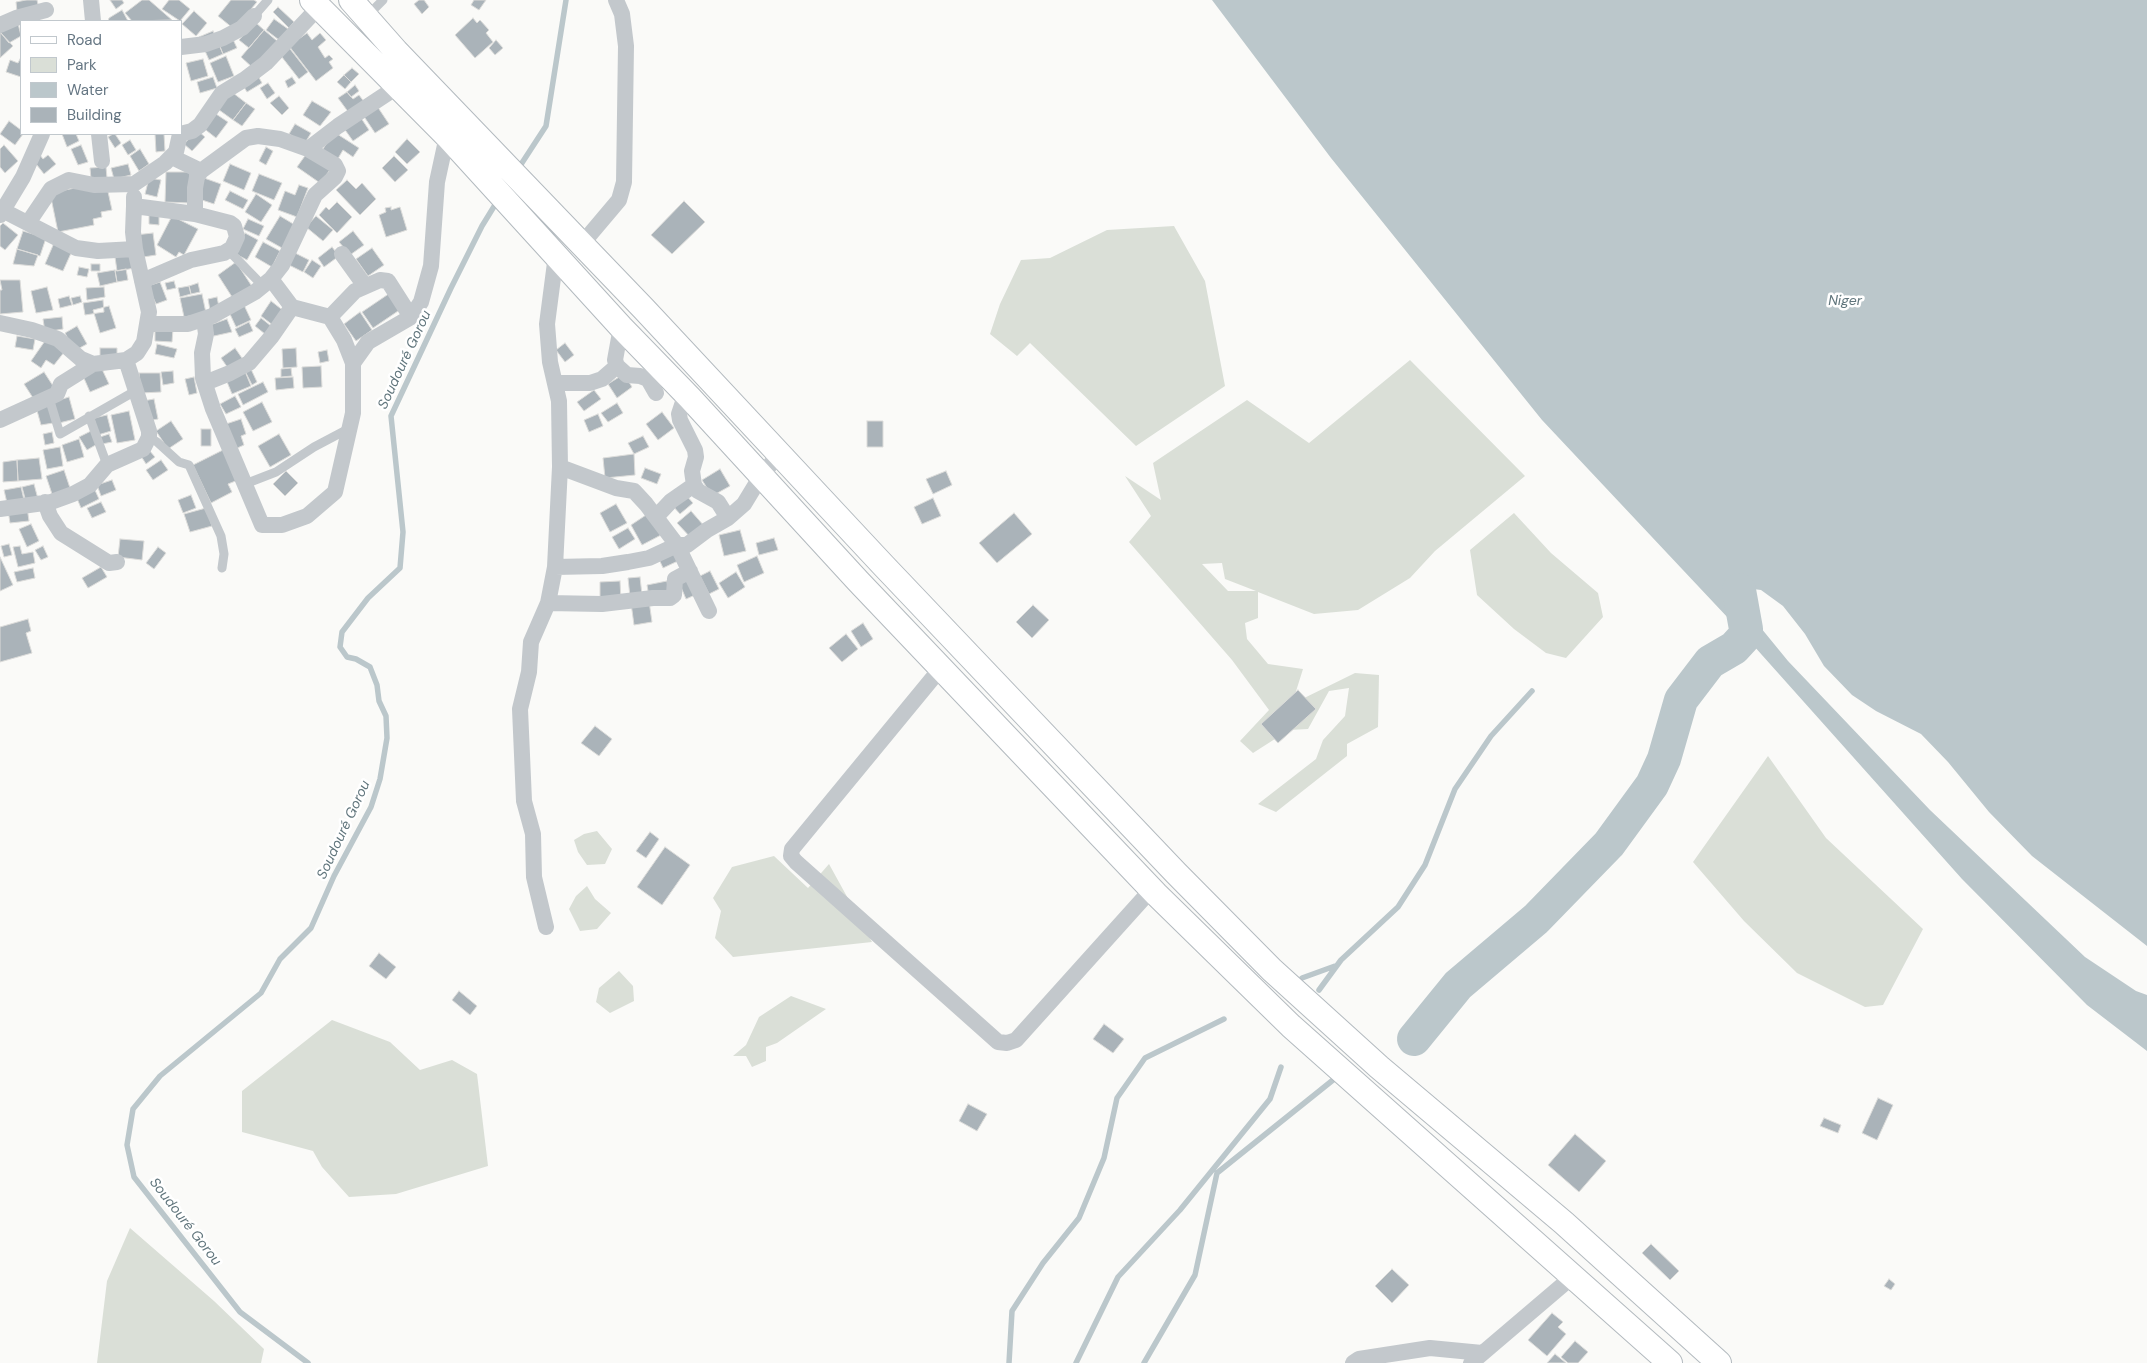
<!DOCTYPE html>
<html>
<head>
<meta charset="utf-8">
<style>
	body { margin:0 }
	#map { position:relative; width:2147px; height:1363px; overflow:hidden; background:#fafaf8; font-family:"DM Sans",sans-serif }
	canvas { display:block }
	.legend { position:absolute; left:20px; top:20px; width:162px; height:115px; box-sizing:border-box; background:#fff; border:1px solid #c1c8cd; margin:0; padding:6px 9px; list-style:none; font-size:15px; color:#657683 }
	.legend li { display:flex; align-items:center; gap:10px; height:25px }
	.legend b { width:25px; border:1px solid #c1c8cd }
</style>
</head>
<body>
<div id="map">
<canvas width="2147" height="1363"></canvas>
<ul class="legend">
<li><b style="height:6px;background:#fff"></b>Road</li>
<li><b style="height:14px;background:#dadfd7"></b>Park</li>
<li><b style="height:14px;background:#bbc7cb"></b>Water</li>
<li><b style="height:14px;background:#aab3b9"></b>Building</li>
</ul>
</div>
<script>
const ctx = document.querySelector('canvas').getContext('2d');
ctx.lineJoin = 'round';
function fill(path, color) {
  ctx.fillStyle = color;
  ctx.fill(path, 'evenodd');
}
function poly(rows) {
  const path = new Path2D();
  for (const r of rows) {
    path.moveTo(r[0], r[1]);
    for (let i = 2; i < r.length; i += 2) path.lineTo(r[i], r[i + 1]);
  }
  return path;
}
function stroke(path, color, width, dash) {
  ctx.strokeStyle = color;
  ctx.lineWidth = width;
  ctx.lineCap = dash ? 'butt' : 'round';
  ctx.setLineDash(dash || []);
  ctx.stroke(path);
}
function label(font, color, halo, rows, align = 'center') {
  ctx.font = font + ' "DM Sans",sans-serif';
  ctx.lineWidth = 5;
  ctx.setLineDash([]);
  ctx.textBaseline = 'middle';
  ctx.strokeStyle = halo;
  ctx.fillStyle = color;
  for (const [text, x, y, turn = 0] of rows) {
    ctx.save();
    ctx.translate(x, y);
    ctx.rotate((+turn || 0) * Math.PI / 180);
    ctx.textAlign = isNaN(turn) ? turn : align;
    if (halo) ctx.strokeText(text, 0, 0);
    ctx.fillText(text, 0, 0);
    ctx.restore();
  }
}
fill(poly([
	[1174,226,1205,281,1225,386,1136,446,1030,343,1017,356,990,334,1000,304,1021,260,1050,258,1107,230],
	[1410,360,1525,476,1435,551,1410,578,1358,610,1314,614,1258,592,1258,618,1245,623,1247,639,1268,664,1303,669,1292,704,1355,673,1379,675,1378,727,1347,744,1347,756,1276,812,1258,804,1316,759,1323,740,1345,716,1349,688,1329,691,1308,729,1289,730,1253,753,1240,741,1269,710,1232,660,1129,542,1151,516,1125,476,1161,500,1153,463,1247,400,1309,443],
	[1222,563,1225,579,1256,591,1228,591,1202,564],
	[1514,513,1551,553,1598,593,1603,617,1566,658,1546,653,1514,629,1477,595,1470,550],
	[1768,756,1826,838,1923,929,1883,1005,1865,1007,1797,973,1744,921,1693,862],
	[597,831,612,849,605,864,587,865,578,852,574,840,584,834],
	[774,856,808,888,829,864,872,942,733,957,715,938,721,911,713,898,732,867],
	[587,886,595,899,611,913,597,929,580,931,569,909,576,896],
	[619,971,633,986,634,1001,610,1013,596,1002,599,988],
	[791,996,826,1009,777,1043,766,1047,766,1061,752,1067,746,1056,733,1056,746,1045,759,1017],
	[332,1020,390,1042,420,1070,452,1060,477,1074,488,1166,396,1194,349,1197,322,1167,313,1151,242,1132,242,1091],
	[130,1228,214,1301,264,1349,261,1363,97,1363,107,1281]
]), '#dadfd7');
fill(poly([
	[1212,0,2147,0,2147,946,2032,856,1989,812,1948,762,1921,734,1876,711,1852,695,1824,666,1805,634,1783,606,1761,590,1753,589,1744,591,1742,596,1752,617,1788,661,1930,810,2085,957,2136,991,2147,995,2147,1051,2087,1005,1962,879,1745,636,1542,420,1331,158]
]), '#bbc7cb');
stroke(poly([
	[518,169,546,126,566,0],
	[1302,978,1335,966],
	[1319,990,1341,960,1398,907,1425,865,1455,789,1491,736,1532,691],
	[308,1363,240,1312,134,1177,127,1145,133,1109,160,1076,261,993,280,959,311,928,334,876,371,807,380,779,387,738,386,716,379,701,377,685,370,667,356,659,347,657,340,647,342,632,368,598,400,568,403,532,391,416,451,288,482,226,498,200],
	[1009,1363,1012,1311,1043,1263,1079,1218,1104,1158,1117,1098,1145,1058,1224,1019],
	[1076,1363,1118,1277,1180,1210,1270,1099,1281,1067],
	[1144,1363,1195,1275,1217,1173,1338,1076]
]), '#bbc7cb', 5.5);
stroke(poly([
	[1414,1039,1458,985,1536,919,1609,844,1652,785,1664,759,1681,700,1710,662,1734,648,1745,636,1746,629,1739,590]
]), '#bbc7cb', 34);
const building = poly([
	[26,0,37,0,39,9,17,12,16,2,26,0],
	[110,0,122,0,124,3,116,9,110,0],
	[142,0,149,0,172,20,132,21,125,13,142,0],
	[169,0,179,0,190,9,180,21,162,9,169,0],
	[231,0,254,0,257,2,234,29,218,16,231,0],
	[419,0,424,0,429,7,422,14,414,4,419,0],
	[474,0,486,0,479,10,471,5,474,0],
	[278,7,294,22,289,28,273,12,278,7],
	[122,10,128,21,108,21,109,18,122,10],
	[194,11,207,23,196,36,182,24,194,11],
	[473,18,477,23,480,20,489,30,486,33,493,42,475,58,455,35,473,18],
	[17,19,21,36,9,43,0,32,17,19],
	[274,19,288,29,279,40,266,30,274,19],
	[255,22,264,30,249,48,239,40,255,22],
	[264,30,277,41,253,68,241,57,264,30],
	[213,31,223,54,209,60,199,37,213,31],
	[0,32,13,46,0,58,0,32],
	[230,33,237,48,223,54,217,39,230,33],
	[307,33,312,40,320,33,326,40,318,47,325,58,329,55,333,59,329,62,333,68,316,81,289,46,307,33],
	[496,40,503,48,495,55,489,48,496,40],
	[287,45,308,72,299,79,278,52,287,45],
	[226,56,234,76,218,82,210,63,226,56],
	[21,57,21,77,6,72,10,60,18,63,21,57],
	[203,59,208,76,191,81,186,63,203,59],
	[352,68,359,74,351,82,344,75,352,68],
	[257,74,262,83,247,92,241,82,257,74],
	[344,75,351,82,345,89,337,82,344,75],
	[213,77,217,88,200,93,197,82,213,77],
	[292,77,296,83,288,88,285,81,292,77],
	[268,83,275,93,267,99,260,88,268,83],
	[355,85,359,91,351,97,347,92,355,85],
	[228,89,246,103,233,120,215,107,228,89],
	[347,92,353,99,359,95,365,103,349,113,338,98,347,92],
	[279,96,289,108,282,115,270,103,279,96],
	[312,101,331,112,320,126,303,115,312,101],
	[246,103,255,109,242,126,233,120,246,103],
	[377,106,389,124,375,133,363,115,377,106],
	[213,112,228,122,216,138,202,127,213,112],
	[359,115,369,130,353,141,343,127,359,115],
	[9,121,21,130,23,134,15,145,0,134,9,121],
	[295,124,311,133,305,143,289,134,295,124],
	[197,130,205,137,192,151,184,144,197,130],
	[334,132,359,148,353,157,343,150,336,162,321,152,334,132],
	[62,134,76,134,79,141,67,147,62,134],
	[113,134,115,134,121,143,115,148,108,137,113,134],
	[155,134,164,134,165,151,156,152,155,134],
	[407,139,420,152,407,164,395,152,407,139],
	[130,140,136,150,128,155,122,145,130,140],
	[4,145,18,161,5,173,0,167,0,149,4,145],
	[81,145,88,162,78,165,71,149,81,145],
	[266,147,273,151,266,165,259,161,266,147],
	[140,149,149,164,139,171,130,156,140,149],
	[307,153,330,170,320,183,297,167,307,153],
	[40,155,43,159,48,155,56,164,44,174,33,160,40,155],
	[394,156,408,170,395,182,382,168,394,156],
	[128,164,131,175,114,179,111,168,128,164],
	[230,164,251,173,244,190,223,181,230,164],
	[106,167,107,178,91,179,90,168,106,167],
	[166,172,190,172,190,203,165,202,166,172],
	[259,174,282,183,274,200,252,191,259,174],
	[149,178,161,180,157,197,145,194,149,178],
	[204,178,221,184,214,204,196,198,204,178],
	[347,180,356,189,362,183,376,199,360,215,336,190,347,180],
	[299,185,308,188,297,217,278,210,285,191,295,195,299,185],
	[85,186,107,187,112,210,101,212,102,217,93,219,94,225,58,232,50,193,85,186],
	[230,191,248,200,243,209,225,200,230,191],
	[256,194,272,205,261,222,245,212,256,194],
	[684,201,705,222,672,254,651,235,684,201],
	[337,202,352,217,337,233,319,215,326,207,329,210,337,202],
	[391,207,391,210,400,207,407,230,386,237,379,215,386,212,385,208,391,207],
	[149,212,159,212,159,225,149,224,149,212],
	[172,216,198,229,184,255,179,252,176,257,157,245,172,216],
	[280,216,295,225,282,248,266,239,280,216],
	[316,216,333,230,323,241,306,227,316,216],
	[248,219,264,226,259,236,243,229,248,219],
	[3,223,18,235,5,250,0,246,0,226,3,223],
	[23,231,46,238,40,256,17,249,23,231],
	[353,231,364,245,350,255,339,242,353,231],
	[153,233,156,255,137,258,135,235,153,233],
	[245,233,258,240,247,260,234,253,245,233],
	[263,242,280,251,272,267,255,257,263,242],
	[54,243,72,251,63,271,45,264,54,243],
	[332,247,339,256,324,267,318,258,332,247],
	[372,248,384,265,368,276,356,259,372,248],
	[17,249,38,255,34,266,13,264,17,249],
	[293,252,309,260,303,272,287,264,293,252],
	[132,254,135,268,117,271,115,257,132,254],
	[312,260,321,266,313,278,304,272,312,260],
	[236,262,253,288,234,300,218,275,236,262],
	[91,264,100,264,100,271,91,271,91,264],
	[79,267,89,269,87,277,77,275,79,267],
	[126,269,128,280,117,282,115,271,126,269],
	[115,270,117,282,100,286,97,273,115,270],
	[0,280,20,280,23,312,0,314,0,290,2,290,0,280],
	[174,281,176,288,167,290,165,283,174,281],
	[160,282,167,300,156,304,148,286,160,282],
	[198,283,200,292,191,294,189,286,198,283],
	[189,286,191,294,180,297,178,288,189,286],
	[47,287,53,310,36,313,31,291,47,287],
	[104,287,105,297,87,300,86,288,104,287],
	[390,293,401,309,373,328,362,312,390,293],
	[202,294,206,313,184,317,180,298,202,294],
	[69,296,72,305,60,308,58,299,69,296],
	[80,296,82,302,73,305,71,298,80,296],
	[217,297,219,307,210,310,208,299,217,297],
	[103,300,104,312,85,315,83,303,103,300],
	[271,301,285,312,274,326,261,316,271,301],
	[244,305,251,320,236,327,229,312,244,305],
	[109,306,116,328,100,333,93,310,109,306],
	[360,312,372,330,356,341,344,324,360,312],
	[62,317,63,329,45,332,43,319,62,317],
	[261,318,271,326,265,334,255,326,261,318],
	[227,319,232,332,214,336,210,325,227,319],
	[249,322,253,331,239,337,235,329,249,322],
	[77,326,87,344,74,351,65,333,77,326],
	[155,328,173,329,172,342,155,341,155,328],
	[17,336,35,339,33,350,15,347,17,336],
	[47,338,65,351,54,365,46,360,41,368,31,361,47,338],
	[565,343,574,355,565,362,556,350,565,343],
	[157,344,177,349,174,358,155,354,157,344],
	[100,348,117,348,117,357,100,357,100,348],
	[235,348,244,361,230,371,221,358,235,348],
	[296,348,297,367,283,368,282,349,296,348],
	[327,350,329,361,320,363,318,352,327,350],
	[321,366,322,387,303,388,302,367,321,366],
	[101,367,109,384,90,392,83,376,101,367],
	[250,367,257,382,252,385,244,369,250,367],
	[291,368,292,376,281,377,281,369,291,368],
	[244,369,251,386,232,394,225,377,244,369],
	[173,371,174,383,163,385,161,372,173,371],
	[44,372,55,389,35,401,24,384,44,372],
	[139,373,160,373,161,392,141,393,139,373],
	[624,374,632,387,617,398,608,384,624,374],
	[194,377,197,393,189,395,185,379,194,377],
	[293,377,294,388,276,390,275,378,293,377],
	[263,382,268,392,243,405,238,394,263,382],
	[594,390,601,399,584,411,577,402,594,390],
	[235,396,241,407,226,414,220,404,235,396],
	[69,397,75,419,59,423,53,402,69,397],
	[154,399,158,419,147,421,143,401,154,399],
	[262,402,272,422,253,431,243,412,262,402],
	[617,403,623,413,608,422,601,413,617,403],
	[48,404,53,423,41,425,36,407,48,404],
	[129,411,135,440,117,443,111,415,129,411],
	[662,412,674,428,658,440,646,424,662,412],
	[598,414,603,426,589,432,584,420,598,414],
	[107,415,111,431,98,435,94,418,107,415],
	[241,419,246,434,241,436,244,445,235,449,226,424,241,419],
	[171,421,183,439,168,449,156,431,171,421],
	[867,421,883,421,883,447,867,447,867,421],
	[201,429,211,429,211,446,201,446,201,429],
	[91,431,99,443,87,450,79,437,91,431],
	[52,432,54,443,45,445,43,434,52,432],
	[109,434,112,442,102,444,100,437,109,434],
	[279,434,291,455,270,467,258,446,279,434],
	[643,436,649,447,634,454,628,443,643,436],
	[79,439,84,457,67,462,62,445,79,439],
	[60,447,63,466,47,469,43,450,60,447],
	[149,450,155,457,146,464,141,456,149,450],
	[223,450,238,480,228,484,232,492,211,503,193,465,223,450],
	[634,454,635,475,605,478,603,458,634,454],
	[39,458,42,479,18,481,17,460,39,458],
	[17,460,18,481,3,482,3,462,17,460],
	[161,460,168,470,153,480,146,470,161,460],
	[645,468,661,474,657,484,641,478,645,468],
	[720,469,730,486,712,496,702,480,720,469],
	[64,470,71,491,53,497,46,476,64,470],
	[286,471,298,483,285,496,273,484,286,471],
	[946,471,952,485,933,494,926,479,946,471],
	[112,480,116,490,101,496,97,485,112,480],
	[34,484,38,499,26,502,22,487,34,484],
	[21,487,24,500,7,503,4,490,21,487],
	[94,488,99,499,81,508,76,496,94,488],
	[685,494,693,503,680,514,672,505,685,494],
	[191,495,196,508,183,513,178,500,191,495],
	[933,498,941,516,922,524,914,507,933,498],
	[101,502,106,512,92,518,87,508,101,502],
	[616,504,627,523,610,532,600,513,616,504],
	[27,507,29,521,10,523,8,510,27,507],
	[206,508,212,526,190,532,184,514,206,508],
	[691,511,705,527,692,539,677,523,691,511],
	[1014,513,1032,534,997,563,979,543,1014,513],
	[646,515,661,535,642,545,631,525,646,515],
	[31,524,39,541,27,547,19,529,31,524],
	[628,528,635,539,619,549,612,537,628,528],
	[740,530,746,551,724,556,719,535,740,530],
	[774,538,778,550,759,555,756,543,774,538],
	[120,539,144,541,142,560,118,557,120,539],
	[9,544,12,555,4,557,1,546,9,544],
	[20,546,22,554,33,552,35,563,18,567,13,547,20,546],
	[43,546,48,557,41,560,35,550,43,546],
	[158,547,166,553,154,569,146,563,158,547],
	[675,549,680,560,663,568,658,557,675,549],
	[757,556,764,573,744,582,737,565,757,556],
	[0,557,13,585,0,591,0,557],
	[101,567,107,577,88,588,82,578,101,567],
	[33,568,35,578,17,582,14,572,33,568],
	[710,571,719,589,709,594,700,576,710,571],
	[736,572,745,587,728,598,719,583,736,572],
	[640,577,642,595,630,597,628,578,640,577],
	[687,577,695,595,686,599,678,580,687,577],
	[620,581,621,601,600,601,600,582,620,581],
	[667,581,669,594,649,597,647,585,667,581],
	[649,601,652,622,634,625,631,603,649,601],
	[1033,605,1049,620,1032,638,1016,622,1033,605],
	[28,619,31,631,26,633,32,653,0,662,0,627,28,619],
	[863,623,873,639,861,647,851,631,863,623],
	[846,634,858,649,842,662,829,648,846,634],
	[1298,690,1316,709,1278,743,1261,724,1298,690],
	[595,726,612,739,599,756,581,743,595,726],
	[650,832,659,839,646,858,636,851,650,832],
	[665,847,690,865,662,905,637,887,665,847],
	[379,953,396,967,386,979,369,966,379,953],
	[459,991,477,1006,470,1015,452,1000,459,991],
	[1104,1024,1124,1039,1113,1053,1093,1039,1104,1024],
	[1878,1098,1893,1105,1877,1140,1862,1133,1878,1098],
	[968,1104,987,1114,977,1131,959,1121,968,1104],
	[1824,1118,1841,1125,1838,1133,1820,1126,1824,1118],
	[1575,1134,1606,1161,1579,1192,1548,1165,1575,1134],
	[1651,1244,1679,1271,1670,1280,1642,1253,1651,1244],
	[1392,1269,1409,1285,1392,1303,1375,1286,1392,1269],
	[1889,1279,1895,1284,1891,1290,1884,1286,1889,1279],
	[1552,1313,1563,1322,1558,1327,1566,1334,1547,1356,1528,1340,1552,1313],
	[1575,1341,1588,1352,1578,1363,1568,1363,1561,1357,1575,1341],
	[1555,1354,1566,1363,1547,1363,1555,1354]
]);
fill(building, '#aab3b9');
stroke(building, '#dcdcda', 1);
const secondary = poly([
	[312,0,447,136,621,327,690,398,858,581,1156,894,1291,1026,1670,1363],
	[351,0,396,51,644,309,883,565,1176,873,1272,970,1379,1067,1564,1223,1719,1363]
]);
stroke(secondary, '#b3babf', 26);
stroke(poly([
	[254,16,268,0],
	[367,16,383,0],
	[229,251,263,286],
	[49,398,60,434,137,390],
	[89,416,107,465],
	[149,437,157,442,179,462,189,465,221,536,224,554,222,568],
	[245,484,276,472,314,447,350,428]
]), '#c3c8cc', 9);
stroke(poly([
	[91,0,93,21],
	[0,25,16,18,46,10],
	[181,47,206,44,223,38,242,28,254,16],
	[99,134,102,161],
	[308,149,338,126,397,87],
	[172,157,201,171],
	[134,197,134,206,195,214],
	[4,211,76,248,98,251,135,249],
	[0,215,23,177,42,134],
	[28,223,51,189,69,180,94,185,134,184,165,163,176,152,180,134,192,131,200,125,222,93,245,79,266,63,319,7],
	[581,245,619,200,624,182,626,46,622,14,616,0],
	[342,254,365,286],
	[271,279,292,307,330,317,344,340,353,363],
	[142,281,191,260,224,253,232,248,237,237,234,226,230,223,195,214,195,188,197,177,201,171,246,138,258,136,280,139,308,149,335,165,338,171,335,177,315,195,282,265,271,279,255,292,212,316,188,324,148,324],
	[330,317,355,291,380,280,388,281,411,317],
	[204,319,206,334,202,353,203,378,213,409,262,525,282,525,307,516,335,492,353,413,353,363,368,342,411,317,421,302,431,266,437,182,447,136,452,131],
	[0,323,32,330,58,339,81,359,93,364],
	[621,327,615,360,617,366,627,375,640,376,648,379,656,393],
	[205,383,230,373,249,363,272,336,292,307],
	[555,383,590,383,602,379,617,366],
	[690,398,683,402,679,414,680,420,695,450,696,457,692,471,694,485,698,491,718,502,728,518],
	[0,420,57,394,61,384,93,364,126,360,137,353,144,342,149,312,135,249,133,232,134,206],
	[560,467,616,488,634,491,646,504,677,545,709,611],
	[45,502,50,516,61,533,109,563,117,562],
	[0,509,51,502,73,494,90,485,107,465,143,449,149,437,149,431,126,360],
	[656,517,671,501,694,485],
	[555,567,602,566,628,562,649,558,677,545,687,545,707,530,728,518,744,504,761,476,779,454],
	[548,603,602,604,653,598,670,598,674,595,675,579,690,571],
	[941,668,792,849,791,856,796,862,998,1042,1007,1043,1016,1040,1151,890],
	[546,927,534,877,533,834,524,801,520,709,529,672,531,642,548,603,555,567,560,467,559,401,550,362,547,324,556,255],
	[1353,1363,1359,1359,1430,1348,1482,1353],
	[1471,1363,1572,1277]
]), '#c3c8cc', 16);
stroke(secondary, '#fff', 24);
label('italic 14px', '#60757c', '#fff', [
	["Niger",1845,301],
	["Soudouré Gorou",405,360,-65],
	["Soudouré Gorou",344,830,-65],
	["Soudouré Gorou",185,1222,52]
]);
</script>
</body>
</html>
